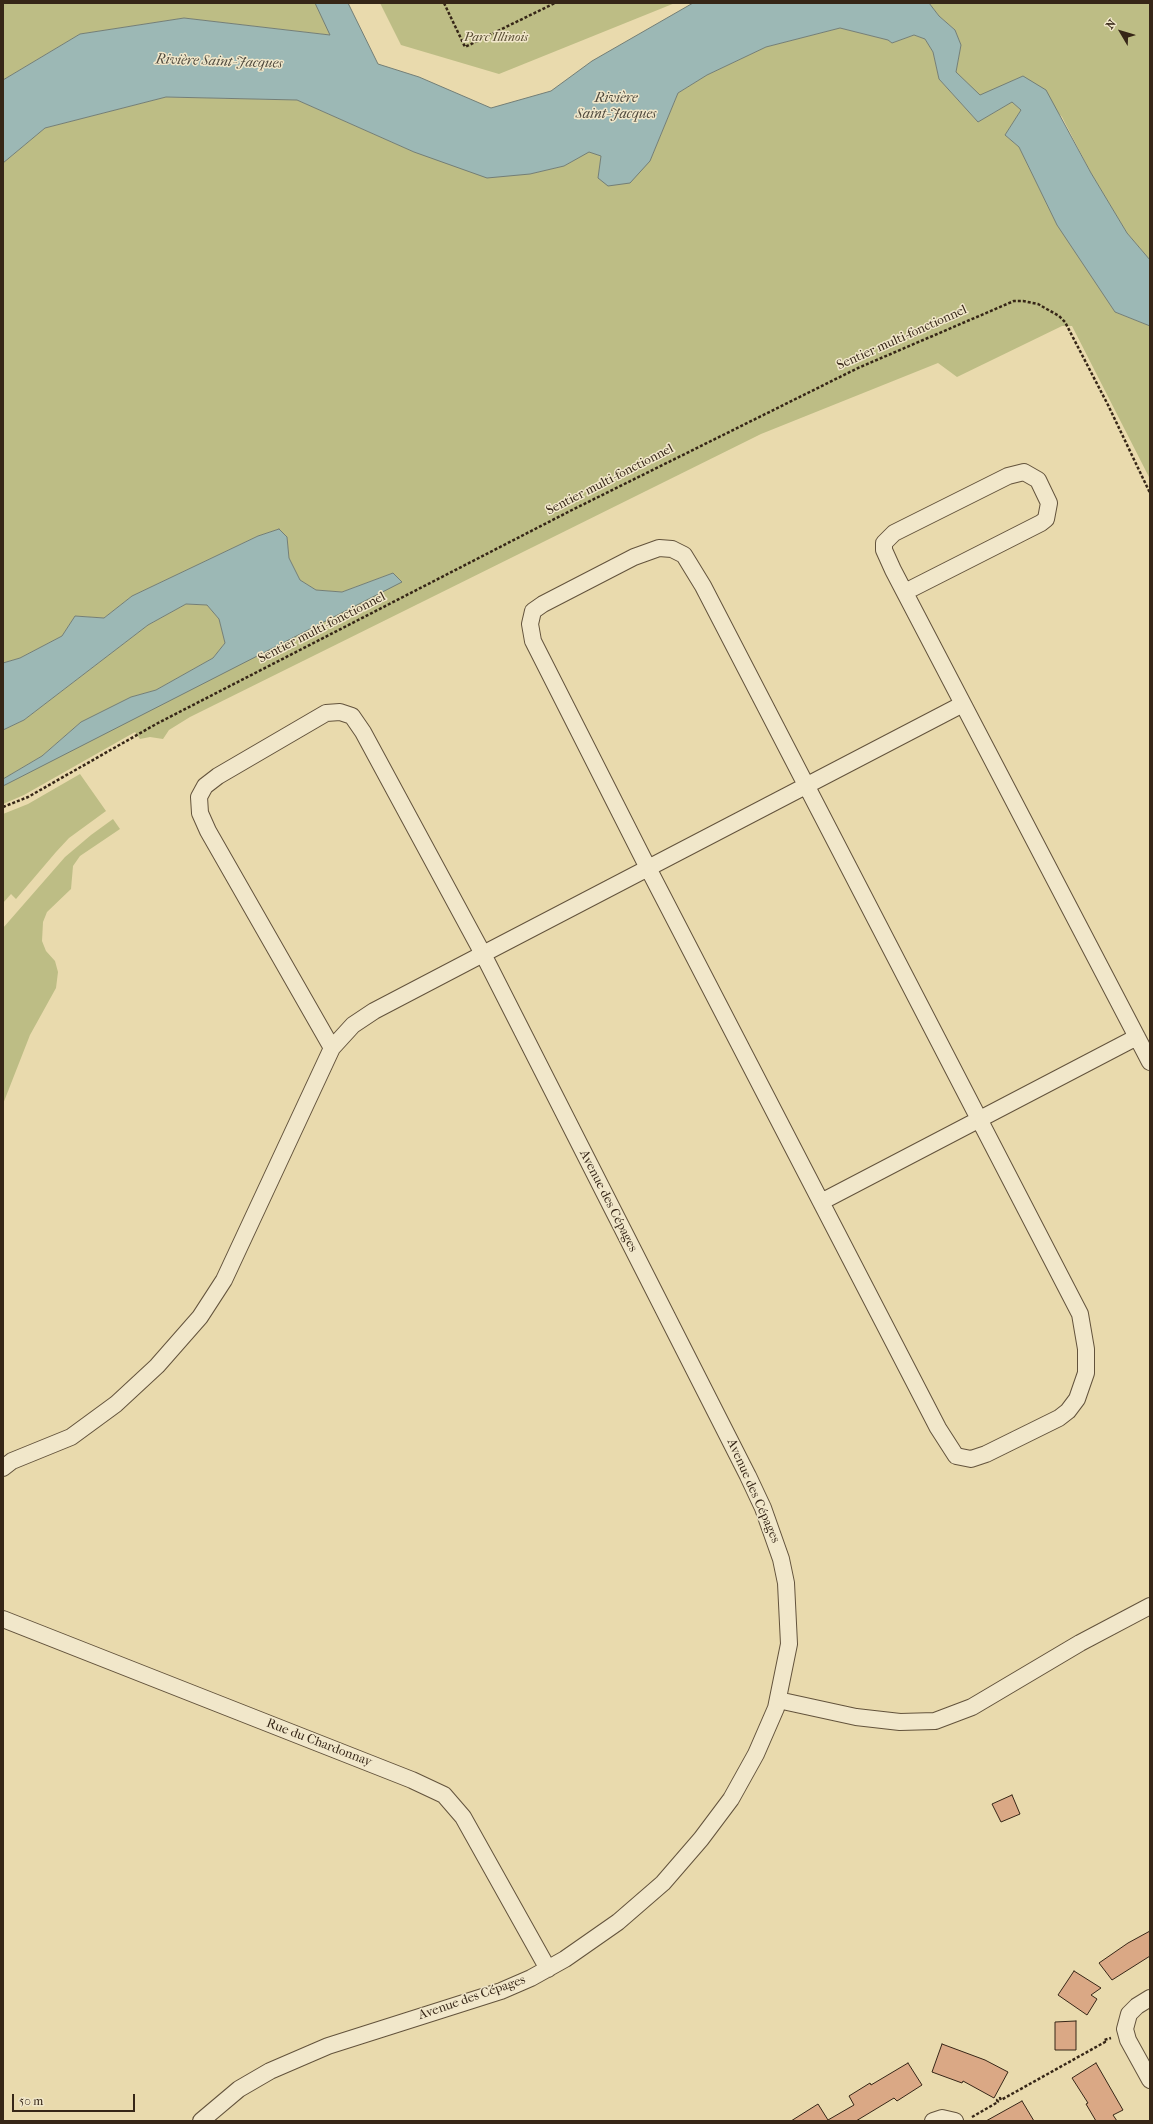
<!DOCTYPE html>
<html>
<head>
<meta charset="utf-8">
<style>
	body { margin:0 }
	#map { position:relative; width:1153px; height:2124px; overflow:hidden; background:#e9daad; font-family:"IM FELL French Canon",serif }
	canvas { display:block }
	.frame { position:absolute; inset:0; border:4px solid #362617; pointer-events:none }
	.north { position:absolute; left:1101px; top:12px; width:40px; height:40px; -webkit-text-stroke:3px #f1e7ca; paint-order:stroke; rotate:308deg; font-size:11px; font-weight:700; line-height:16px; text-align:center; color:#362617 }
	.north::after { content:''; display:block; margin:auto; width:14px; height:18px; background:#362617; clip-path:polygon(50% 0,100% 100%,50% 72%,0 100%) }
	.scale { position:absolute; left:12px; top:2094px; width:123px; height:18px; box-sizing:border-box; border:2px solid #362617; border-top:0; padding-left:5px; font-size:12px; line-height:14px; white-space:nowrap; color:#362617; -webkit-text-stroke:3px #f1e7ca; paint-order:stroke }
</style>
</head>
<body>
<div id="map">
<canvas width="1153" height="2124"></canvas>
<div class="frame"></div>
<div class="north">N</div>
<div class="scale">50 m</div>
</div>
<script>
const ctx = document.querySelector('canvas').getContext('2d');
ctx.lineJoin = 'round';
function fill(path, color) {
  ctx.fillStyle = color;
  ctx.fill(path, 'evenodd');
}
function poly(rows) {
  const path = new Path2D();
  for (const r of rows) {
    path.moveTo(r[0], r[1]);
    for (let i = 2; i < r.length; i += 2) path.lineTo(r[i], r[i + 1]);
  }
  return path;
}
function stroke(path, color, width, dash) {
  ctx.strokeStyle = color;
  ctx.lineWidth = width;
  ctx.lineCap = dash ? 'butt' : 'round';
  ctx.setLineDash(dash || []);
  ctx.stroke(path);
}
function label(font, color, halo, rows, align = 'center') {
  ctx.font = font + ' "IM FELL French Canon",serif';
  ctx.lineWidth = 3;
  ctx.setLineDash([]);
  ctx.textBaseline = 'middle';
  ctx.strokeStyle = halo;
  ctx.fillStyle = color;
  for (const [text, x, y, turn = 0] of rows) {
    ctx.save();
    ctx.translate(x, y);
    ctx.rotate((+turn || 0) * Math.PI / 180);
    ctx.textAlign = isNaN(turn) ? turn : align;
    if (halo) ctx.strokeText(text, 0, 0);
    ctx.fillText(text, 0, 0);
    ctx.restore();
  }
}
fill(poly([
	[3,3,315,3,331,35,184,18,80,34,3,80],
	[380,3,675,3,499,74,401,45],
	[929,3,1150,3,1150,260,1127,233,1091,173,1062,117,1023,76,980,96,956,72,961,45,955,30,939,16],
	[840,28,888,40,892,43,914,35,925,39,933,52,939,79,978,122,1012,102,1021,110,1005,135,1019,147,1057,225,1115,312,1150,326,1150,479,1072,326,1062,326,957,377,938,363,761,434,190,717,169,730,163,739,150,737,140,739,135,732,24,795,3,804,3,786,393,573,342,592,316,590,300,580,289,558,287,537,279,529,258,536,132,596,104,618,75,616,62,636,20,658,3,663,3,163,45,128,166,97,297,100,414,152,530,174,564,166,589,151,601,156,598,178,650,161,678,93,707,75,766,47],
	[186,604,207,605,219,619,225,643,213,658,156,690,131,697,81,722,42,756,3,779,3,730,24,720,148,625],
	[80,774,106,811,69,838,56,852,16,899,11,894,3,903,3,814,28,804],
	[113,819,120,829,80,856,73,866,71,889,47,912,43,922,42,941,46,951,55,961,58,972,56,988,30,1035,3,1104,3,928,65,857,91,835]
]), '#bdbd85');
const water = poly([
	[315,3,348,3,378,64,419,77,491,108,551,91,592,61,693,3,929,3,939,16,955,30,961,45,956,72,980,95,1023,76,1046,90,1091,173,1127,233,1150,260,1150,326,1115,312,1057,225,1019,147,1005,135,1021,110,1012,102,978,122,939,79,933,52,925,39,914,35,892,43,888,40,840,28,766,47,707,75,678,93,650,161,630,183,608,186,598,178,601,156,589,152,564,166,530,174,487,178,414,152,297,100,166,97,45,128,3,163,3,80,80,34,184,18,330,35,315,3],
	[279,529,287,537,289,558,300,580,316,590,342,592,393,573,402,582,3,786,3,779,42,756,81,722,131,697,156,690,213,658,225,643,219,619,207,605,186,604,148,625,24,720,3,730,3,663,20,658,62,636,75,616,104,618,132,596,258,536,279,529]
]);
fill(water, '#9cb8b5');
stroke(water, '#737e76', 1);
const building = poly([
	[1012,1795,1020,1814,1001,1822,992,1804,1012,1795],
	[1150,1931,1150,1956,1112,1980,1099,1963,1128,1943,1150,1931],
	[1074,1971,1101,1988,1091,1995,1097,1999,1087,2015,1058,1995,1074,1971],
	[1076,2021,1076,2050,1055,2050,1055,2022,1076,2021],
	[942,2044,985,2060,1008,2072,994,2098,963,2081,962,2083,932,2072,942,2044],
	[908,2063,922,2085,897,2101,894,2098,856,2121,791,2121,818,2104,828,2120,854,2105,849,2096,870,2083,871,2085,908,2063],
	[1096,2063,1123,2110,1113,2115,1117,2121,1096,2121,1086,2104,1088,2103,1072,2078,1096,2063],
	[1022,2101,1034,2121,986,2121,1022,2101]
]);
fill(building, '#daa885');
stroke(building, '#362617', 1);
const minor = poly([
	[659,548,672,549,684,555,703,586,1080,1314,1086,1349,1086,1373,1077,1399,1068,1411,1059,1418,986,1454,971,1459,956,1456,938,1428,648,868,533,641,530,624,533,611,543,604,634,557,659,548],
	[905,592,1041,523,1046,519,1049,503,1038,480,1024,472,1008,476,894,533,884,543,884,550,893,570,1150,1062],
	[821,1202,1137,1037],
	[3,1468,12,1461,71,1437,116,1404,157,1366,200,1317,224,1280,332,1048,353,1025,374,1011,483,954,963,704],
	[3,1619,412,1780,444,1795,463,1817,548,1969],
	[778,1700,856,1717,900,1722,935,1721,972,1707,1080,1643,1150,1606],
	[1150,1998,1137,2006,1129,2014,1125,2029,1128,2040,1150,2080],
	[201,2121,239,2089,270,2071,328,2046,501,1991,531,1978,565,1959,618,1922,663,1883,701,1839,731,1799,756,1754,776,1708,789,1644,786,1583,781,1559,763,1508,748,1476,483,954,363,732,352,716,340,712,326,713,218,776,205,786,199,797,200,813,208,831,332,1048],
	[933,2121,942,2118,955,2121]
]);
stroke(minor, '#63533c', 18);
stroke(poly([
	[444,3,465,47,555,3],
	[3,807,28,797,158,723,572,510,858,368,1014,301,1023,301,1038,304,1059,316,1065,322,1108,405,1150,493],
	[972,2117,998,2102,997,2100,1000,2098,1001,2100,1105,2042,1104,2040,1111,2038]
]), '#362617', 2.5, [3, 2]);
stroke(minor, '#f1e7ca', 16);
label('italic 13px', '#584c32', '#f1e7ca', [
	["Parc Illinois",496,38]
]);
label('13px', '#362617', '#f1e7ca', [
	["Sentier multi-fonctionnel",902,338,-24],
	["Sentier multi-fonctionnel",610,480,-27],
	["Sentier multi-fonctionnel",322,628,-27],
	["Avenue des Cépages",608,1201,63],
	["Avenue des Cépages",753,1491,66],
	["Rue du Chardonnay",319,1743,21],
	["Avenue des Cépages",472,1998,-19]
]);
label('italic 14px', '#504a3e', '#f1e7ca', [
	["Rivière Saint-Jacques",219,62,2],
	["Rivière",616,99],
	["Saint-Jacques",616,115]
]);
</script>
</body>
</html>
